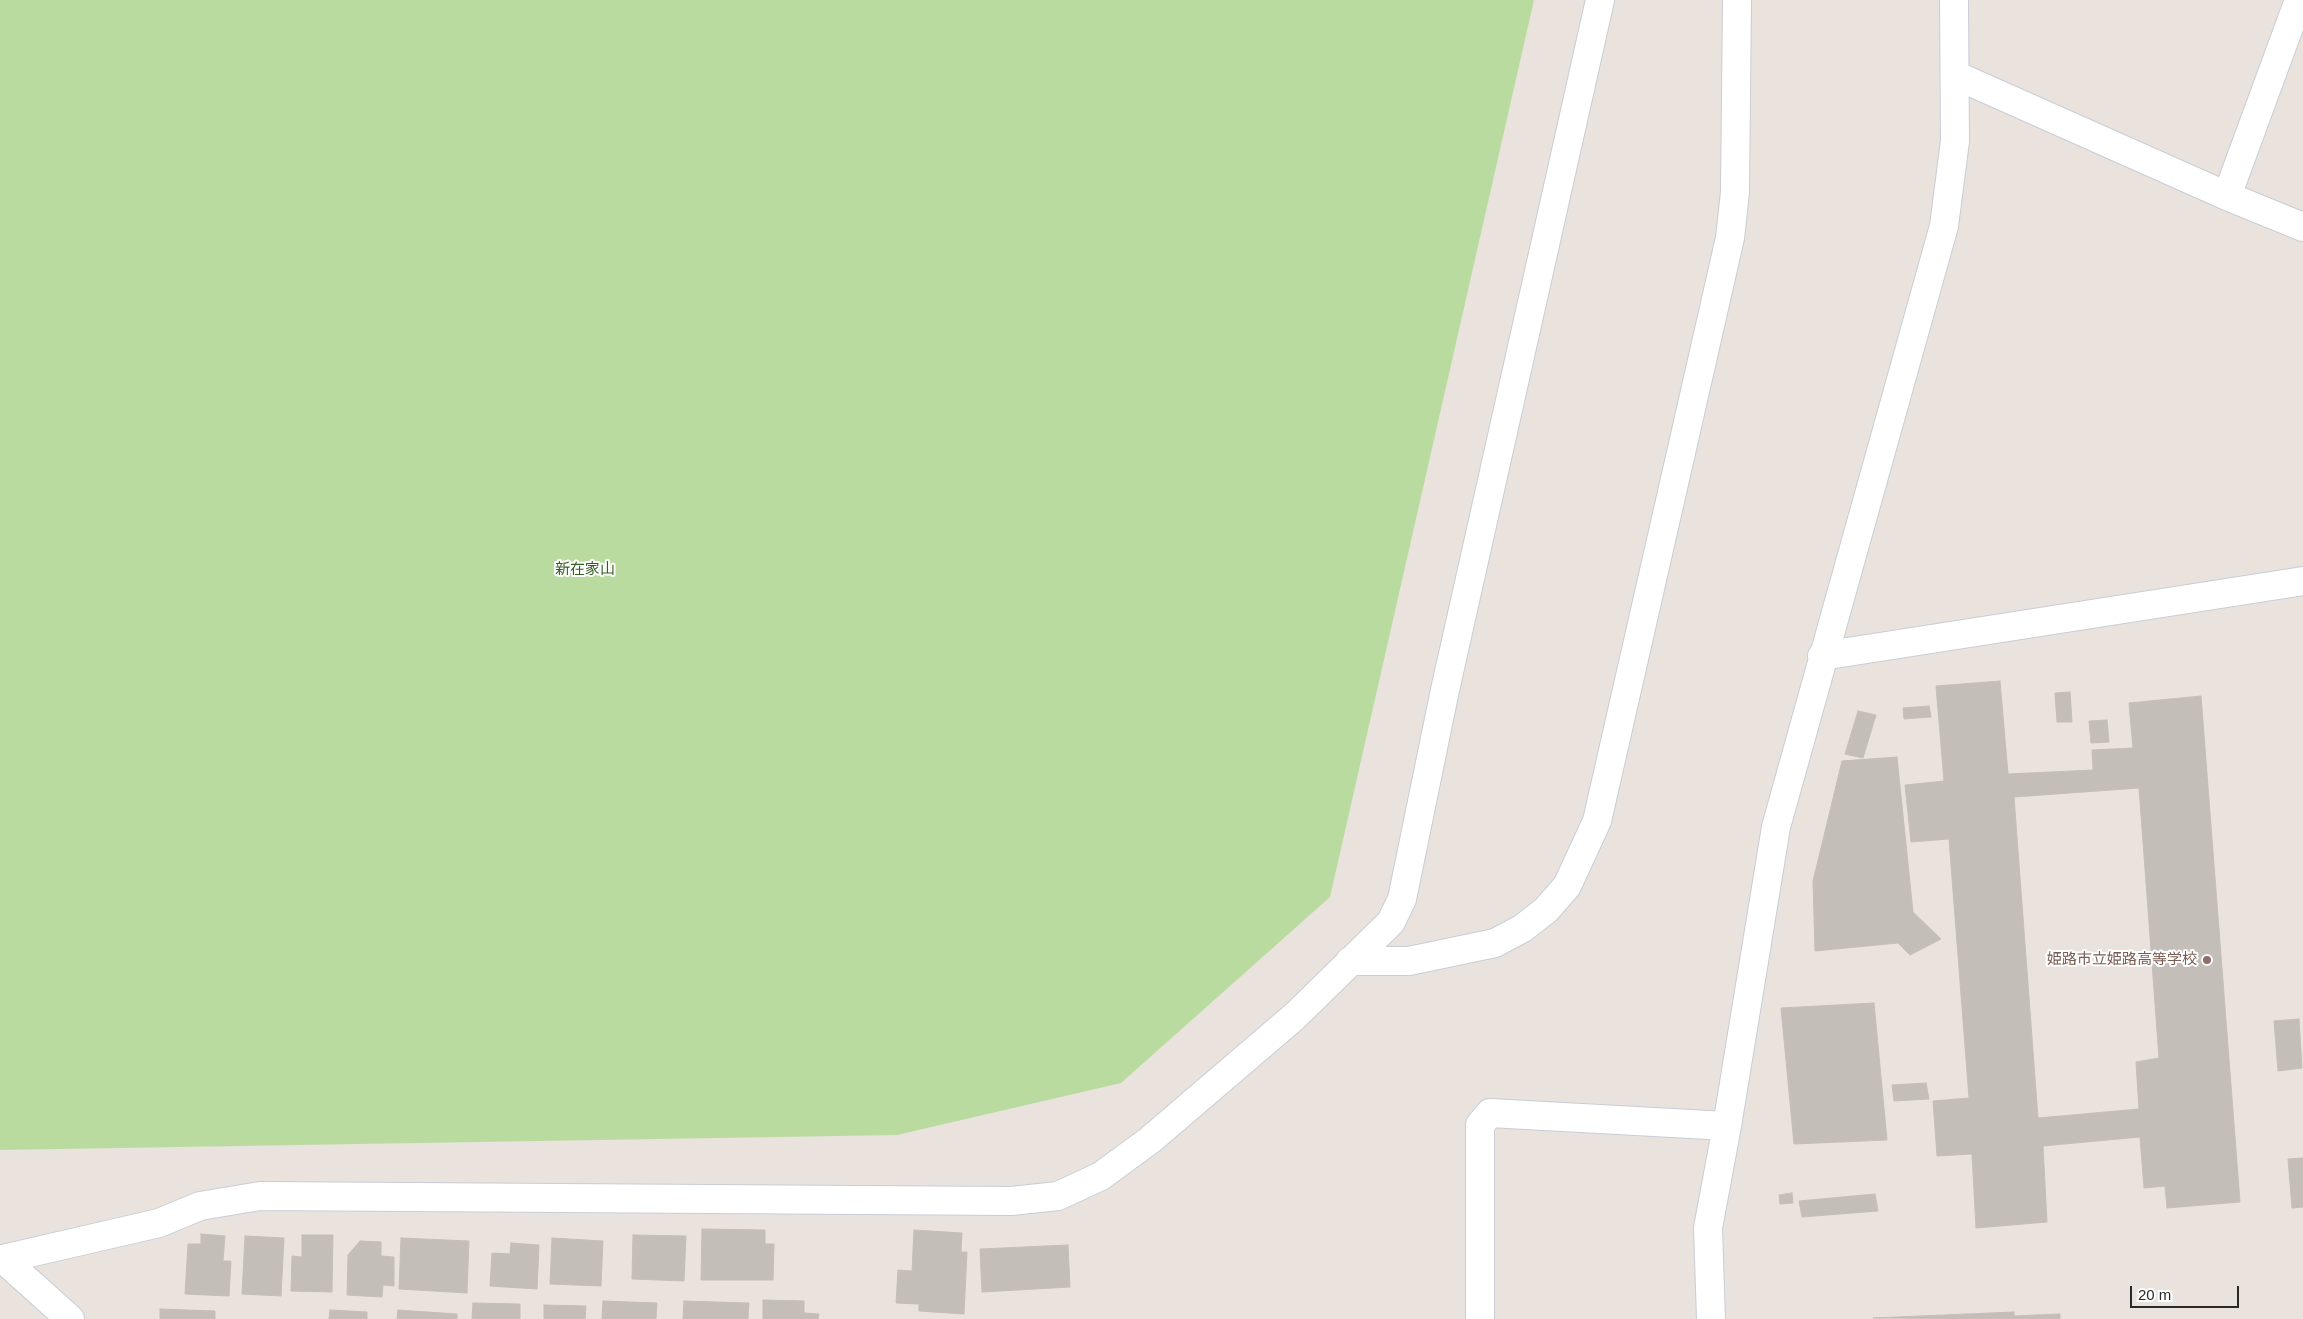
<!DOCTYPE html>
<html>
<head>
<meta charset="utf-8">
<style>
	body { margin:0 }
	#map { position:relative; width:2303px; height:1319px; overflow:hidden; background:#eae3dd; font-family:Arial,sans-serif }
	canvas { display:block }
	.scale { position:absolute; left:2130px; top:1286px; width:109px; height:22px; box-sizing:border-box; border:2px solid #292929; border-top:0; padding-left:6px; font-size:15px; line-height:18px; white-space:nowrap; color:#292929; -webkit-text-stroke:4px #fff; paint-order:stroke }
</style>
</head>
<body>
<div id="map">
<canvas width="2303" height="1319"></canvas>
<div class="scale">20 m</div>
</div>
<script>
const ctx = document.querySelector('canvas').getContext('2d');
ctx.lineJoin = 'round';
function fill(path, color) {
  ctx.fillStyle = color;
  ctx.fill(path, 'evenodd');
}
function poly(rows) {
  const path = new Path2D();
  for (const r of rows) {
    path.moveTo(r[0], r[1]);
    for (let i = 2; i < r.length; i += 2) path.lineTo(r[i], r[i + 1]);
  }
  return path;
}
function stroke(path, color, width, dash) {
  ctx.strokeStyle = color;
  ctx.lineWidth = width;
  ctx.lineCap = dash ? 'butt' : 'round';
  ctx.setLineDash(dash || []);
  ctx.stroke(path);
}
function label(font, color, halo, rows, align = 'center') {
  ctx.font = font + ' Arial,"Noto Sans JP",sans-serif';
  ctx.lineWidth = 4;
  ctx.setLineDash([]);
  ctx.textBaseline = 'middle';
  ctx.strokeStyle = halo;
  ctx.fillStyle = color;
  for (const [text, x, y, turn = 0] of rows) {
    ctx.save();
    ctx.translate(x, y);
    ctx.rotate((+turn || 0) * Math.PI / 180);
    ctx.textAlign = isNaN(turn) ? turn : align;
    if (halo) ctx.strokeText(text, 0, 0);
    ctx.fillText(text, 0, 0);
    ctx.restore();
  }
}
fill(poly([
	[0,0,1534,0,1330,897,1121,1083,897,1135,0,1150]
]), '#badb9f');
const building = poly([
	[2000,681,2008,774,2093,770,2092,750,2133,748,2129,703,2201,696,2240,1202,2167,1208,2165,1186,2144,1188,2140,1137,2043,1146,2047,1222,1976,1228,1972,1154,1937,1156,1933,1101,1969,1098,1949,839,1911,842,1905,785,1944,781,1936,686,2000,681],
	[2139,788,2159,1058,2136,1062,2139,1109,2038,1118,2014,797,2139,788],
	[2070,692,2072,722,2057,722,2055,693,2070,692],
	[1929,706,1931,717,1904,719,1903,708,1929,706],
	[1858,711,1876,715,1863,758,1845,754,1858,711],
	[2107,720,2109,742,2091,743,2089,721,2107,720],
	[1897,757,1913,912,1941,939,1910,955,1898,943,1815,951,1813,881,1842,761,1897,757],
	[1874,1003,1887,1140,1794,1144,1781,1008,1874,1003],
	[2299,1019,2302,1068,2278,1071,2274,1021,2299,1019],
	[1926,1083,1929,1099,1894,1101,1892,1085,1926,1083],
	[2303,1158,2303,1207,2292,1208,2288,1159,2303,1158],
	[1792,1193,1793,1203,1780,1204,1779,1195,1792,1193],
	[1875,1194,1878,1211,1802,1217,1799,1201,1875,1194],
	[702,1229,765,1230,765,1244,774,1244,773,1280,701,1280,702,1229],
	[914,1230,962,1233,961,1252,967,1252,964,1314,919,1311,919,1304,896,1303,898,1270,912,1271,914,1230],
	[201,1234,225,1236,223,1261,231,1261,229,1296,185,1294,188,1244,201,1244,201,1234],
	[302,1235,333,1235,332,1292,291,1291,292,1256,302,1257,302,1235],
	[633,1235,686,1236,684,1281,632,1279,633,1235],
	[245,1236,284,1238,281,1296,242,1294,245,1236],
	[401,1238,469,1241,467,1293,399,1289,401,1238],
	[552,1238,603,1241,601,1286,550,1284,552,1238],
	[360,1241,381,1242,381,1256,394,1257,394,1286,383,1285,382,1297,347,1295,348,1255,360,1241],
	[511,1243,539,1245,537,1289,490,1286,492,1253,510,1254,511,1243],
	[1068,1245,1070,1287,982,1292,980,1249,1068,1245],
	[763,1300,804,1301,804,1313,819,1314,818,1319,763,1319,763,1300],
	[603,1301,657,1303,656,1319,602,1319,603,1301],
	[684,1301,749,1303,748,1319,683,1319,684,1301],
	[473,1303,520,1304,520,1319,472,1319,473,1303],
	[544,1305,586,1306,585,1319,544,1319,544,1305],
	[160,1309,215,1311,215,1319,160,1319,160,1309],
	[330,1310,367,1312,367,1319,329,1319,330,1310],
	[398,1310,457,1314,457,1319,397,1319,398,1310],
	[2014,1312,2014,1316,2060,1314,2060,1319,1873,1318,2014,1312]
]);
fill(building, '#c3beb8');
stroke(building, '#c5beb7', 1);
const minor = poly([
	[1955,75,2227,196,2303,227],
	[2227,196,2299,0],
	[1822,656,2303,581],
	[1350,961,1409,961,1495,943,1523,928,1546,910,1567,886,1597,821,1730,238,1735,192,1737,0],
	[0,1259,3,1259,70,1319],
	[3,1259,159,1223,200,1206,260,1196,1011,1201,1058,1196,1101,1176,1150,1140,1295,1016,1391,922,1402,899,1445,690,1600,0],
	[1480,1319,1480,1125,1490,1113,1727,1126],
	[1711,1319,1708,1228,1727,1126,1776,827,1944,226,1955,141,1954,0]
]);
stroke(minor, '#c8cdd6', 30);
stroke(minor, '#fff', 28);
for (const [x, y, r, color] of [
	[2207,960,5,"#8d6e63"]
]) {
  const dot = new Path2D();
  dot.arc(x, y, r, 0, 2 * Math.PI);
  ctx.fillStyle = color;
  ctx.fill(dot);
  stroke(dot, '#fff', 2);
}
label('15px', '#355f21', '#fff', [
	["新在家山",585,570]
]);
label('15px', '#785e54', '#fff', [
	["姫路市立姫路高等学校",2197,960]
], 'right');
</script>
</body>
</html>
